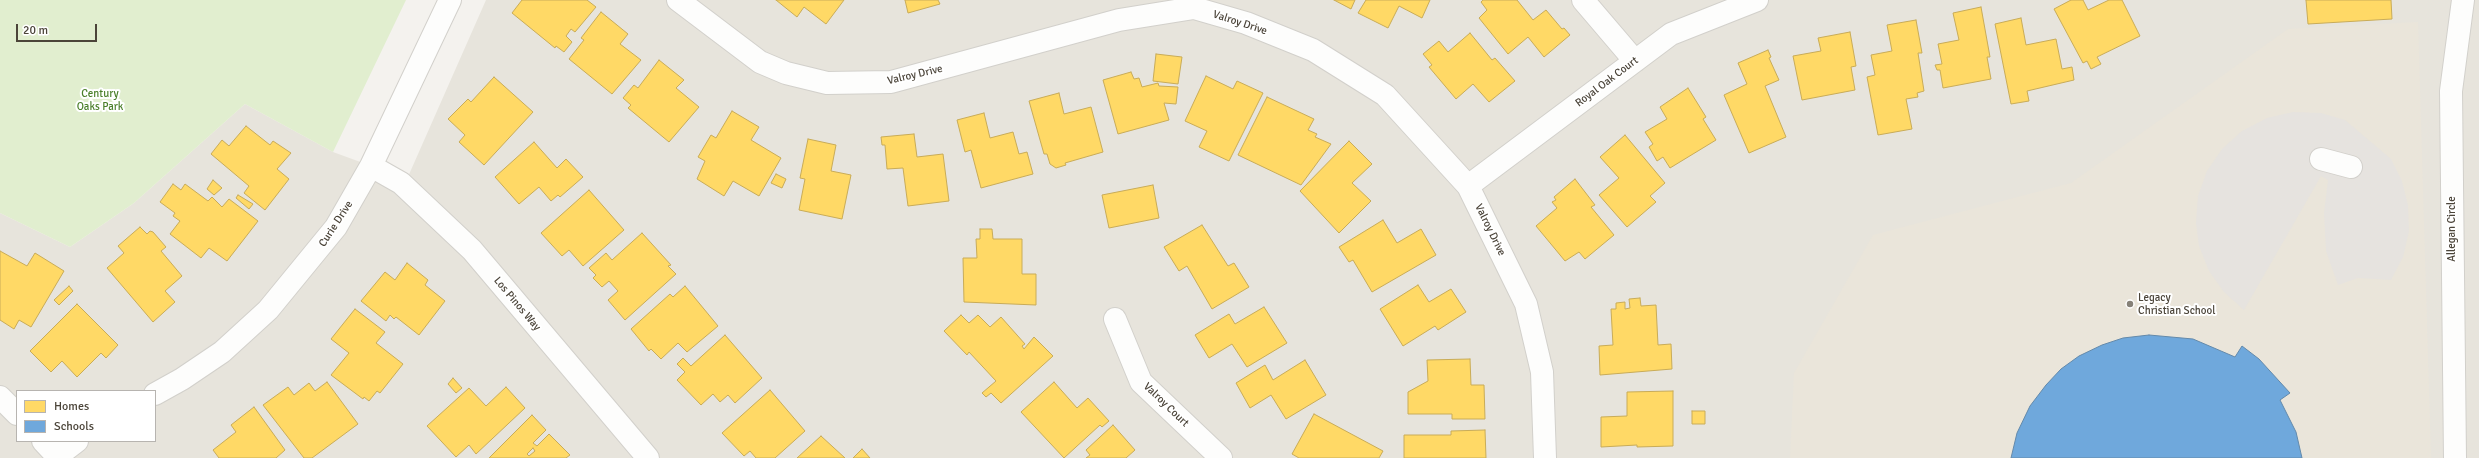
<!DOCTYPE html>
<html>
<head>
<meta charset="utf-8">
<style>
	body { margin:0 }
	#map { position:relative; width:2479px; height:458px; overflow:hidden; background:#f4f2ee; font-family:Signika,sans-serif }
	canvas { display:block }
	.legend { position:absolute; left:16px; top:390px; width:140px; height:52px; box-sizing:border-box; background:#fff; border:1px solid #b7b4b0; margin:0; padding:5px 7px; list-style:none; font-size:12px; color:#4b4439 }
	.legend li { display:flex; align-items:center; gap:8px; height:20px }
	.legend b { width:20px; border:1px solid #b7b4b0 }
	.scale { position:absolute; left:16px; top:24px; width:81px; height:18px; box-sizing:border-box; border:2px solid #4b4439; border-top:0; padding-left:5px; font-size:12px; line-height:14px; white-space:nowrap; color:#4b4439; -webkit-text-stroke:3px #fff; paint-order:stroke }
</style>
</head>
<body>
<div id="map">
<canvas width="2479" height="458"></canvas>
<ul class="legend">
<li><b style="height:11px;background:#ffd966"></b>Homes</li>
<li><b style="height:11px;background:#6fa8dc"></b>Schools</li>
</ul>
<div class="scale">20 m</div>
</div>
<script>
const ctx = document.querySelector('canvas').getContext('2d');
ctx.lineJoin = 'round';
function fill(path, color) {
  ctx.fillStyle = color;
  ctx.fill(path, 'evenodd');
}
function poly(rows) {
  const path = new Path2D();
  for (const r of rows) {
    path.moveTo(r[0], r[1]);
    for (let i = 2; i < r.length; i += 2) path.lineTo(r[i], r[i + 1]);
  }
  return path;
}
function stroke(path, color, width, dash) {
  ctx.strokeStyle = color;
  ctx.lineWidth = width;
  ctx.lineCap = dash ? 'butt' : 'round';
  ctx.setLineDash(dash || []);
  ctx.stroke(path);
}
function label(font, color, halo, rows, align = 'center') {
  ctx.font = font + ' Signika,sans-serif';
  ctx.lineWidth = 4;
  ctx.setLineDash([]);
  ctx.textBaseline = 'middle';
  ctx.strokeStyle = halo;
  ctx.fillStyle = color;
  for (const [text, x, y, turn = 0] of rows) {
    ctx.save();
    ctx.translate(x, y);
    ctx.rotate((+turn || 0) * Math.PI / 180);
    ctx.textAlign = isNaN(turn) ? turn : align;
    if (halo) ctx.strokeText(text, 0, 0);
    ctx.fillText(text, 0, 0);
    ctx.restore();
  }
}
fill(poly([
	[486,0,2479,0,2479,458,0,458,0,213,70,247,134,203,245,104,333,152,407,179],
	[17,391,155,391,155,441,17,441]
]), '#e7e4dc');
fill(poly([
	[2418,22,2431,458,1790,458,1794,373,1873,235,2071,183,2288,29]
]), '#eae5da');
fill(poly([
	[0,0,406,0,333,152,245,104,134,203,70,247,0,213]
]), '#e1eecf');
fill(poly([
	[2293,112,2321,113,2345,120,2391,159,2402,181,2408,205,2409,231,2403,257,2391,280,2358,278,2338,285,2326,251,2324,213,2328,180,2321,176,2244,310,2224,292,2209,271,2199,246,2196,223,2198,196,2207,171,2222,149,2242,131,2267,118]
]), '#e6e3df');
const homes = poly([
	[522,0,587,0,596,7,575,32,571,29,566,36,572,42,564,52,556,46,555,48,512,13,522,0],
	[776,0,844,0,826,24,804,7,797,17,776,0],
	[905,0,938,0,940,4,908,13,905,0],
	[1334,0,1355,0,1351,9,1334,0],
	[1366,0,1430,0,1422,18,1399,6,1388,28,1358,13,1366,0],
	[1483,0,1517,0,1533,20,1546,10,1562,29,1564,28,1570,35,1544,57,1528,37,1508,54,1479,18,1487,10,1481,2,1483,0],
	[2071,0,2083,0,2088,10,2109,0,2122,0,2140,36,2097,57,2101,64,2091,69,2087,61,2083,63,2054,9,2071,0],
	[2306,0,2391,0,2392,19,2308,24,2306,0],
	[1981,7,1990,57,1987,57,1991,79,1943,88,1940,70,1937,70,1935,65,1942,64,1938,44,1959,40,1953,13,1981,7],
	[601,12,628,34,620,44,641,60,612,94,569,59,584,40,581,38,601,12],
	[2021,18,2026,45,2056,39,2062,69,2072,67,2074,80,2027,91,2029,101,2011,104,1995,24,2021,18],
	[1916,20,1922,53,1918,53,1924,91,1917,93,1918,97,1906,99,1912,129,1878,135,1867,77,1875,75,1871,55,1892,51,1887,25,1916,20],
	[1850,32,1856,66,1851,67,1855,90,1802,100,1793,56,1821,51,1818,38,1850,32],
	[1470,33,1492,60,1495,58,1515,81,1489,102,1473,84,1456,99,1429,67,1432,65,1423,54,1439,41,1448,52,1470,33],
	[1768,50,1771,57,1769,58,1779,80,1765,86,1786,137,1749,153,1724,95,1747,84,1738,63,1768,50],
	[1156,54,1182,57,1178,84,1153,81,1156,54],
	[659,60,684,80,676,88,699,107,669,142,628,108,631,105,623,98,634,85,638,88,659,60],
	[1131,72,1134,79,1139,78,1142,87,1158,83,1159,86,1178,87,1176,104,1164,103,1169,120,1118,134,1103,80,1131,72],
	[1206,76,1233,89,1237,81,1263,93,1229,161,1199,147,1207,131,1185,121,1206,76],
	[494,77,533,112,484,165,459,142,465,135,448,119,468,99,471,102,494,77],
	[1688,88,1706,117,1703,119,1716,140,1670,168,1663,157,1657,161,1649,147,1653,144,1645,132,1667,119,1660,107,1688,88],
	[1059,93,1064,114,1091,107,1103,152,1065,163,1066,165,1056,168,1050,164,1047,154,1044,154,1029,101,1059,93],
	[1267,97,1314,119,1308,130,1317,134,1315,137,1331,144,1301,185,1238,155,1267,97],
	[732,111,759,127,751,140,781,158,759,196,733,181,724,196,697,179,705,161,698,157,711,135,716,138,732,111],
	[984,113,990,138,1013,132,1019,154,1027,152,1033,174,981,188,971,150,965,152,957,120,984,113],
	[246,126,270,145,273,141,291,153,277,169,289,179,265,210,244,193,249,186,211,154,222,140,229,146,246,126],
	[914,134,917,157,943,154,949,201,908,206,903,168,887,169,885,145,882,145,881,137,914,134],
	[1625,135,1665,183,1650,196,1656,202,1627,227,1599,195,1619,178,1600,157,1625,135],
	[808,139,836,145,831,171,851,175,842,219,799,210,805,179,800,178,808,139],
	[1349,141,1372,164,1352,183,1371,201,1339,233,1300,191,1349,141],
	[534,142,557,168,566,159,583,177,560,197,558,195,551,201,539,187,519,204,495,177,534,142],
	[776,174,786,179,782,188,771,183,776,174],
	[1575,179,1595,205,1591,207,1614,235,1585,259,1579,252,1565,261,1536,226,1557,208,1552,202,1556,200,1554,197,1575,179],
	[213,180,222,188,214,195,207,189,213,180],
	[173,184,181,190,185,184,208,201,212,197,222,207,229,199,258,221,227,261,209,248,201,258,170,234,180,221,173,216,175,213,160,202,173,184],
	[1153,185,1159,218,1109,228,1102,195,1153,185],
	[589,190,624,230,583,266,569,250,562,256,541,233,589,190],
	[238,195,253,204,249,209,236,198,238,195],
	[1383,220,1397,243,1421,229,1436,255,1372,292,1353,260,1349,262,1339,247,1383,220],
	[1202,225,1228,266,1234,263,1249,287,1212,309,1187,266,1179,271,1164,247,1202,225],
	[140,227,147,234,150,231,153,232,166,247,161,251,182,276,165,291,175,302,153,322,107,268,124,253,118,246,140,227],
	[980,229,992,229,993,239,1022,239,1022,274,1036,274,1036,305,964,302,963,258,977,258,976,239,980,239,980,229],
	[642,233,671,265,668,266,676,274,625,320,608,300,618,291,609,281,602,287,593,278,596,275,589,268,606,253,612,260,642,233],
	[0,251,27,266,35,253,64,271,31,327,19,320,14,329,0,320,0,251],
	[407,263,428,280,425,285,445,301,419,335,396,317,394,319,390,315,386,321,361,301,385,272,395,280,407,263],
	[1418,285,1429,302,1451,289,1466,312,1438,330,1435,326,1403,346,1380,309,1418,285],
	[69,286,73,291,59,305,54,300,69,286],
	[685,286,718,326,687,352,678,343,661,359,651,349,649,351,631,329,670,294,673,297,685,286],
	[1640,298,1641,306,1656,305,1658,345,1671,344,1672,369,1600,375,1599,346,1613,345,1611,309,1616,309,1616,303,1625,302,1625,309,1630,308,1629,299,1640,298],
	[77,304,118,345,106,358,101,353,77,377,62,361,51,372,30,351,77,304],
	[1264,307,1287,343,1247,367,1232,344,1209,358,1195,335,1229,314,1235,324,1264,307],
	[355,309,385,332,376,343,403,364,380,393,377,391,369,401,364,397,363,399,331,375,349,353,331,339,355,309],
	[961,315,969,323,978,315,990,327,1001,317,1025,344,1022,346,1024,349,1034,337,1053,356,1001,403,991,393,986,397,982,393,996,381,969,352,967,355,944,331,961,315],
	[725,335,762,378,735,403,728,395,720,402,713,394,701,405,677,380,685,372,677,364,683,358,691,366,725,335],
	[1470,359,1471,385,1484,385,1485,419,1452,419,1452,414,1408,414,1408,392,1428,381,1427,360,1470,359],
	[1305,360,1326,395,1286,419,1271,395,1250,408,1236,383,1265,365,1273,380,1305,360],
	[453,378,462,388,456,393,448,384,453,378],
	[327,382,358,424,312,458,304,458,263,405,288,387,294,395,309,383,315,391,327,382],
	[1054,382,1077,408,1088,398,1109,421,1102,427,1100,425,1064,458,1021,412,1054,382],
	[506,387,525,408,476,454,469,445,456,457,427,426,469,388,486,406,506,387],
	[770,390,805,431,775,458,756,458,750,451,744,456,722,433,770,390],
	[1673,391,1673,446,1637,447,1637,445,1601,447,1601,417,1627,416,1627,392,1673,391],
	[254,407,285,450,276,458,219,458,213,450,236,432,231,425,254,407],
	[1692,411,1705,411,1705,424,1692,424,1692,411],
	[1314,414,1383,451,1379,458,1299,458,1292,454,1314,414],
	[532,415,546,430,533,443,537,446,549,434,570,455,566,458,489,458,532,415],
	[533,448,535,451,529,456,527,454,533,448],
	[1113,425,1135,450,1126,458,1086,458,1090,455,1086,450,1113,425],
	[1485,430,1486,458,1404,458,1404,435,1451,435,1451,431,1485,430],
	[821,436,845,458,797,458,821,436],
	[862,449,870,458,853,458,862,449]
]);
fill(homes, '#ffd966');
stroke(homes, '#c9ac58', 1);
const schools = poly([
	[2149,335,2193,339,2235,357,2242,346,2259,359,2290,393,2280,400,2296,432,2302,458,2011,458,2017,433,2030,406,2046,385,2061,369,2079,356,2102,345,2123,338,2149,335]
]);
fill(schools, '#6fa8dc');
stroke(schools, '#648aab', 1);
const minor = poly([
	[678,0,760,62,786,73,827,83,891,82,1119,20,1194,8,1246,23,1313,50,1385,95,1468,186,1526,304,1542,372,1545,458],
	[1583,0,1635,61],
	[2321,159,2351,167],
	[371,166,401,183,472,250,648,458],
	[1468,186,1671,34,1757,0],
	[1115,319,1141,382,1221,458],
	[155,394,182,379,222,352,268,310,336,227,371,166,450,0],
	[0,397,17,414],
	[43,441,56,455],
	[55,458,77,441],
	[2455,458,2451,91,2463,0]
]);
stroke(minor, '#d2d0cb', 24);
stroke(minor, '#fdfdfc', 22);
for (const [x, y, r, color] of [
	[2130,304,4,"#868178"]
]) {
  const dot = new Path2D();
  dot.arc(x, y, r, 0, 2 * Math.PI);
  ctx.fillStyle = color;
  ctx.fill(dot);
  stroke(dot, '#fff', 1.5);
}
label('11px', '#4b4439', '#fff', [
	["Valroy Drive",1240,23,18],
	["Valroy Drive",915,75,-13],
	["Royal Oak Court",1607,82,-37],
	["Curie Drive",336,224,-57],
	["Allegan Circle",2452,229,-90],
	["Valroy Drive",1490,230,64],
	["Los Pinos Way",517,304,50],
	["Valroy Court",1166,405,44]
]);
label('11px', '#4a7f2a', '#fff', [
	["Century",100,94],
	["Oaks Park",100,107]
]);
label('11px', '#4b4439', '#fff', [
	["Legacy",2138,298],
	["Christian School",2138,311]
], 'left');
</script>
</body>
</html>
